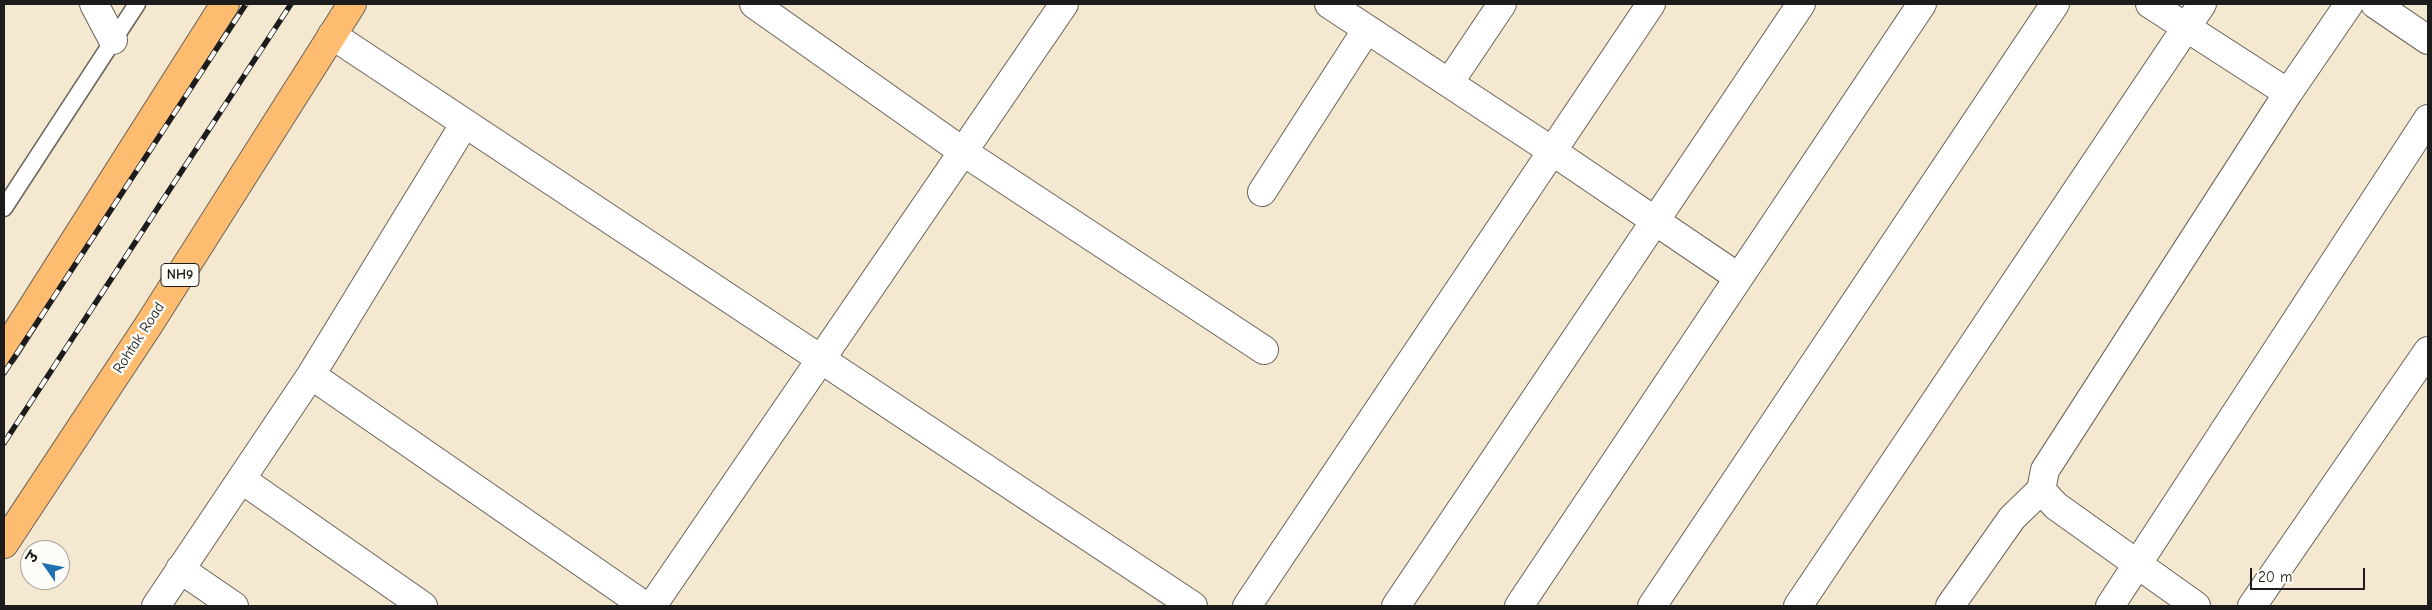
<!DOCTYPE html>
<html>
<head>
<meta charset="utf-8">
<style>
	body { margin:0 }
	#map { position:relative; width:2432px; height:610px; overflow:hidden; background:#f4e8d1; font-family:"Comic Neue","Playpen Sans Deva",sans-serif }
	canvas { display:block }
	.frame { position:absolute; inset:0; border:5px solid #1c1c1c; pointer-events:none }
	.north { position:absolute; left:20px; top:540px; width:50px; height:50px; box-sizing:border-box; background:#fdfcf7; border:1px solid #a3a29f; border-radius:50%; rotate:303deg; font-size:14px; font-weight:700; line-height:20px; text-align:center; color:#1c1c1c }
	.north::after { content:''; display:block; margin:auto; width:18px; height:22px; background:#1f6fb2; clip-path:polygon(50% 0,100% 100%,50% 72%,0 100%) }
	.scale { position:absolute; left:2250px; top:568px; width:115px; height:22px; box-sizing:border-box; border:2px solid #1c1c1c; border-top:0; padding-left:6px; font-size:15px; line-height:18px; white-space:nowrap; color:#1c1c1c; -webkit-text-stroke:4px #fdfcf7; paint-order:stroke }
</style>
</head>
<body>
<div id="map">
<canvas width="2432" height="610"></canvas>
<div class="frame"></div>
<div class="north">उ</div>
<div class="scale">20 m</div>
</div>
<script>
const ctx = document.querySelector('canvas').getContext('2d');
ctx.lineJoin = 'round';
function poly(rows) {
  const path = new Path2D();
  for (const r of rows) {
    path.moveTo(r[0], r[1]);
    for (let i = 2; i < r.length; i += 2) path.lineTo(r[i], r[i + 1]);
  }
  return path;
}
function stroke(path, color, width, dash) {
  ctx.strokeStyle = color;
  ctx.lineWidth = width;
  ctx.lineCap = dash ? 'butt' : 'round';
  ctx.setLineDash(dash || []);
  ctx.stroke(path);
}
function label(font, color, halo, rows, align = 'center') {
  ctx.font = font + ' "Comic Neue",sans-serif';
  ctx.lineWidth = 5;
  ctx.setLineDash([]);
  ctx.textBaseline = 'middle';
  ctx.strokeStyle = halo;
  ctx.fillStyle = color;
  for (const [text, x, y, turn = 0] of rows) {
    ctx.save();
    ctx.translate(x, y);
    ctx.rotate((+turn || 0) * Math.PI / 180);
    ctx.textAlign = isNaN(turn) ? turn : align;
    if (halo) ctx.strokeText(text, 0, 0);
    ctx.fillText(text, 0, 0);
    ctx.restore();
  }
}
const service = poly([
	[4,208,137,4]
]);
const minor = poly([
	[94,4,113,40],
	[754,4,962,151,1264,350],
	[1329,4,1552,151,1738,277],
	[2150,4,2288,93],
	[2375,4,2428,40],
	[332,35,1193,606],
	[1449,83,1502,4],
	[465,123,311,375,645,606],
	[1262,192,1367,29],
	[241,479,423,606],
	[180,569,234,606],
	[156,606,311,375],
	[652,606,1064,4],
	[1247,606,1651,4],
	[1396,606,1801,4],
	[1519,606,1922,4],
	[1652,606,2055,4],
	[1798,606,2202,4],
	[1950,606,2012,518,2041,490],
	[2110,606,2428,119],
	[2196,606,2056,506,2041,490,2045,470,2288,93,2349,4],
	[2252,606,2428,351]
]);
const trunk = poly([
	[4,352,225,4],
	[4,544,148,326,352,4]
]);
stroke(service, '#68635b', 19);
stroke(minor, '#68635b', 30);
stroke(trunk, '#68635b', 30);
stroke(service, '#fff', 16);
stroke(minor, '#fff', 28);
stroke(trunk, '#fdbc6f', 28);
const rail = poly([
	[4,373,246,4],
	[4,443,291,4]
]);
stroke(rail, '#1c1c1c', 5.5);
stroke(rail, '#fdfcf7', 4, [11]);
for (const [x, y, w] of [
	[180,275,38]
]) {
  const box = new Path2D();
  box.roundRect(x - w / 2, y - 11.5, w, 23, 4);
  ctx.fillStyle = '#fdfcf7';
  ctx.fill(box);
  stroke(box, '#1c1c1c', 1);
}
label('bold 14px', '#1c1c1c', null, [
	["NH9",180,275]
]);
label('15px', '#1c1c1c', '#fdfcf7', [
	["Rohtak Road",139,338,-57]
]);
</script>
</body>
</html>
